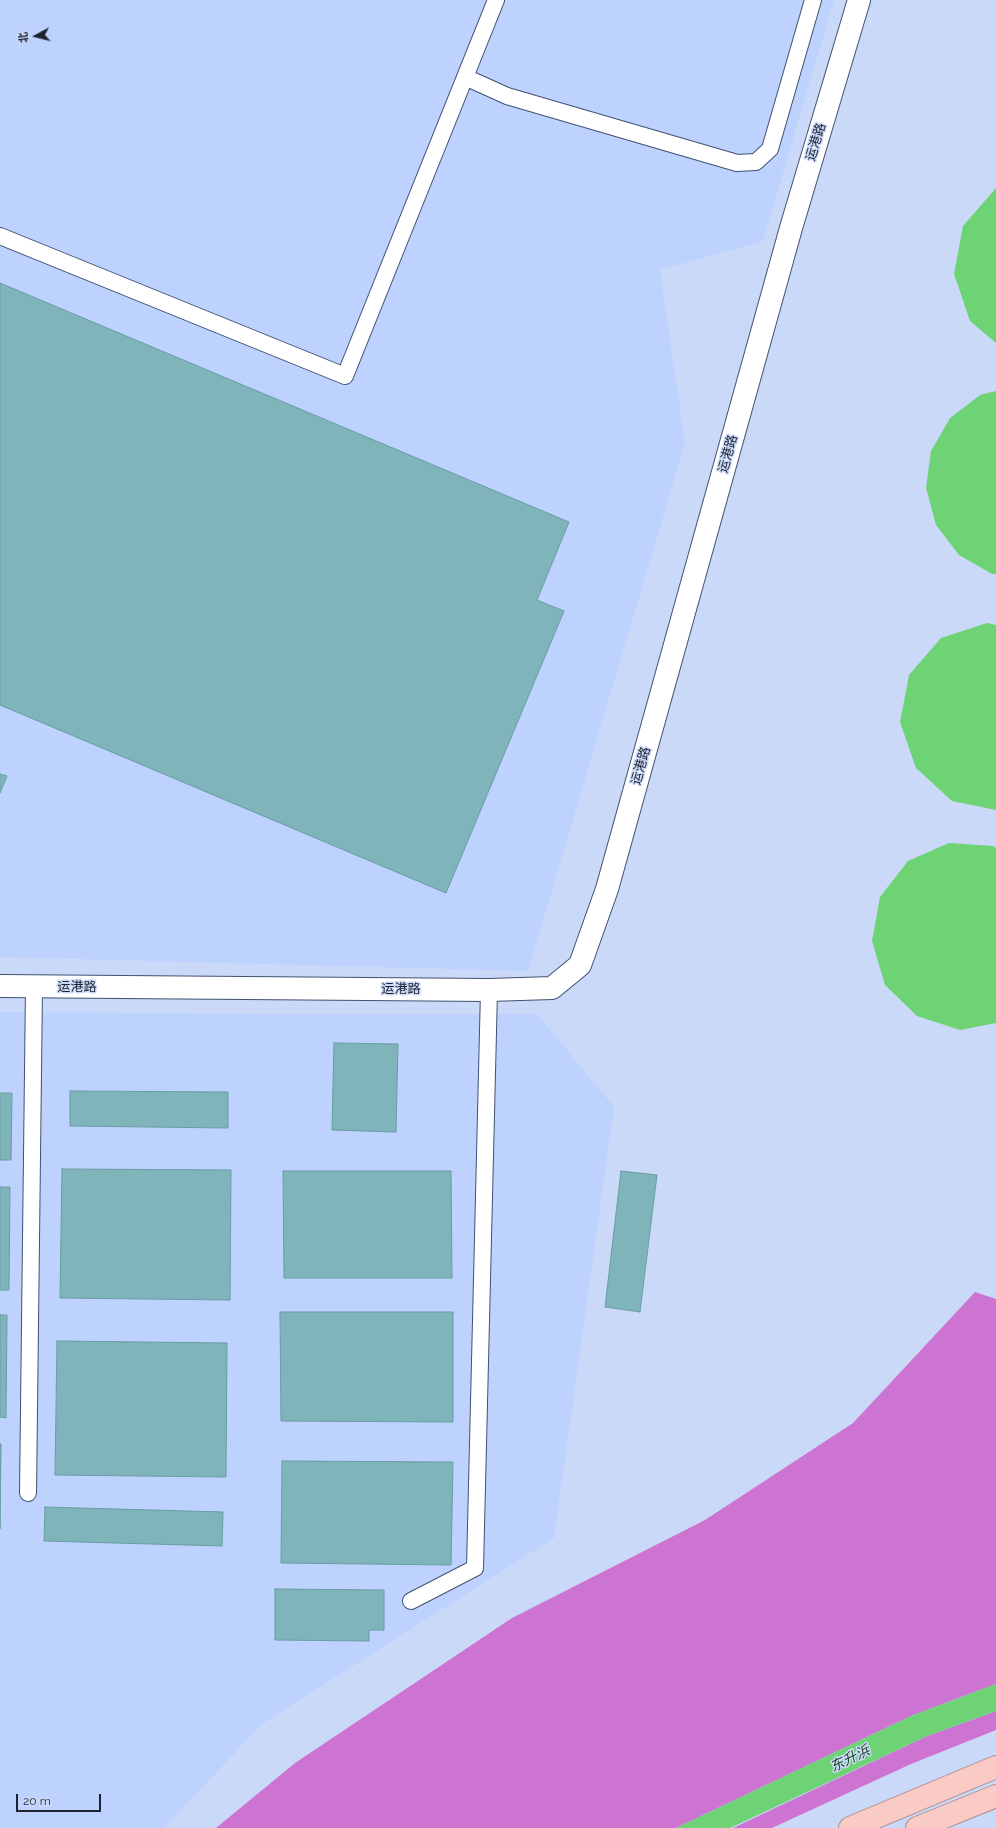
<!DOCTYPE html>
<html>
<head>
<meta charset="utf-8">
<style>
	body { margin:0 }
	#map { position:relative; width:996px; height:1828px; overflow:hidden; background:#cbd9f8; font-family:Raleway,"Noto Sans SC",sans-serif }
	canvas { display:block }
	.north { position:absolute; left:16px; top:16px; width:40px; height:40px; -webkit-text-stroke:3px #cbd9f8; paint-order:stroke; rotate:263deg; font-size:11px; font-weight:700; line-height:16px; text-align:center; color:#1c2230 }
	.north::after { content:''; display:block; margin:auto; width:14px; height:18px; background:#1c2230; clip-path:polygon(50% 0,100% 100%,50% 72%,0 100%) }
	.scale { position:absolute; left:16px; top:1794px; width:85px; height:18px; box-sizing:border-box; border:2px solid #1c2230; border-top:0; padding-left:5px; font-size:12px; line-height:14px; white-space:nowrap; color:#1c2230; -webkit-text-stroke:3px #cbd9f8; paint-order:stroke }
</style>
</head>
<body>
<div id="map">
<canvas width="996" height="1828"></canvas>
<div class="north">北</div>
<div class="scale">20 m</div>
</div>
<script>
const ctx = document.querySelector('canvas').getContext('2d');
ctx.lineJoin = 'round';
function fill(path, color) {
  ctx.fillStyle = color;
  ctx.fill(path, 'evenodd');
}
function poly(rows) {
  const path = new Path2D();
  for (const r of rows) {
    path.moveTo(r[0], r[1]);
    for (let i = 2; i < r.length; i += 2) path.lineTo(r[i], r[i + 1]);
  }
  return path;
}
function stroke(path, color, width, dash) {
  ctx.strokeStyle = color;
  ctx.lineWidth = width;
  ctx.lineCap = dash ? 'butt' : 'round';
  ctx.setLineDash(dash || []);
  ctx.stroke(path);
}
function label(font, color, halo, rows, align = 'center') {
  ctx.font = font + ' Raleway,"Noto Sans SC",sans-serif';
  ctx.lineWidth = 3;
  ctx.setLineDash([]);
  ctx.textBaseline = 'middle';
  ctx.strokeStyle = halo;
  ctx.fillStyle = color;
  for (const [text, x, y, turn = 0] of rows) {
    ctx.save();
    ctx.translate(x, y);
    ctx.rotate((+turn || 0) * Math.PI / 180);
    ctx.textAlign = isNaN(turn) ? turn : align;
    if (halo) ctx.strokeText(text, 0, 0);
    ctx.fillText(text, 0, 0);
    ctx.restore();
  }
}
fill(poly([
	[0,0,834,0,763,241,660,270,685,443,528,971,0,957],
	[0,1012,265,1014,537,1014,614,1107,554,1538,262,1724,164,1828,0,1828]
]), '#bdd2ff');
fill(poly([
	[975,1292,996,1299,996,1684,911,1716,676,1828,216,1828,295,1763,512,1618,705,1520,853,1423],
	[996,1711,996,1730,911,1764,772,1828,733,1828,927,1736]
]), '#cd74d2');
fill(poly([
	[996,188,996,343,970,321,954,274,963,226],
	[996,391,996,574,992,574,959,555,936,525,926,488,931,451,950,418,980,395],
	[987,623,996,625,996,810,952,801,916,768,900,722,909,675,941,638],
	[949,843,993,846,996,848,996,1023,960,1030,917,1016,885,985,872,941,880,897,908,861],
	[996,1684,996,1711,927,1736,730,1828,676,1828,911,1716]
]), '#6ed375');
const building = poly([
	[0,283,569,522,537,600,564,611,446,893,0,705,0,283],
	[0,774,7,776,0,793,0,774],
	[334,1043,398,1044,396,1132,332,1130,334,1043],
	[70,1091,228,1092,228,1128,70,1126,70,1091],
	[0,1093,12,1093,11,1160,0,1160,0,1093],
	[62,1169,231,1170,230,1300,60,1298,62,1169],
	[283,1171,451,1171,452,1278,284,1278,283,1171],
	[621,1171,657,1175,640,1312,605,1307,621,1171],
	[0,1187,10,1187,9,1290,0,1290,0,1187],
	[280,1312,453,1312,453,1422,281,1421,280,1312],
	[0,1315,7,1315,6,1418,0,1417,0,1315],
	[57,1341,227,1343,226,1477,55,1475,57,1341],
	[0,1444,1,1444,0,1529,0,1444],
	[282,1461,453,1462,451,1565,281,1563,282,1461],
	[45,1507,223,1512,222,1546,44,1541,45,1507],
	[275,1589,384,1590,384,1630,369,1630,369,1641,275,1640,275,1589]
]);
fill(building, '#7fb4ba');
stroke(building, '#699da3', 1);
const lane = poly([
	[465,77,507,96,737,163,756,162,770,149,813,0],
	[0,236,345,376,496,0],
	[28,1493,34,987],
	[411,1601,475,1568,489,990]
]);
const street = poly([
	[0,986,489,990,552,988,580,965,607,889,791,228,859,0]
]);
const highway = poly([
	[850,1828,996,1767],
	[917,1828,996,1796]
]);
stroke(lane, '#425171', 18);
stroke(street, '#425171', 24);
stroke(highway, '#ac8f91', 24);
stroke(lane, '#fff', 16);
stroke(street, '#fff', 22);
stroke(highway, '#facac5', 22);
label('13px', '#1c2230', '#cbd9f8', [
	["运港路",816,142,-73],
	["运港路",728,454,-74],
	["运港路",641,766,-74],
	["运港路",77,987],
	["运港路",401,989]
]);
label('italic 14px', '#1e4621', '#cbd9f8', [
	["东升浜",850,1759,-26]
]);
</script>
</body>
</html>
